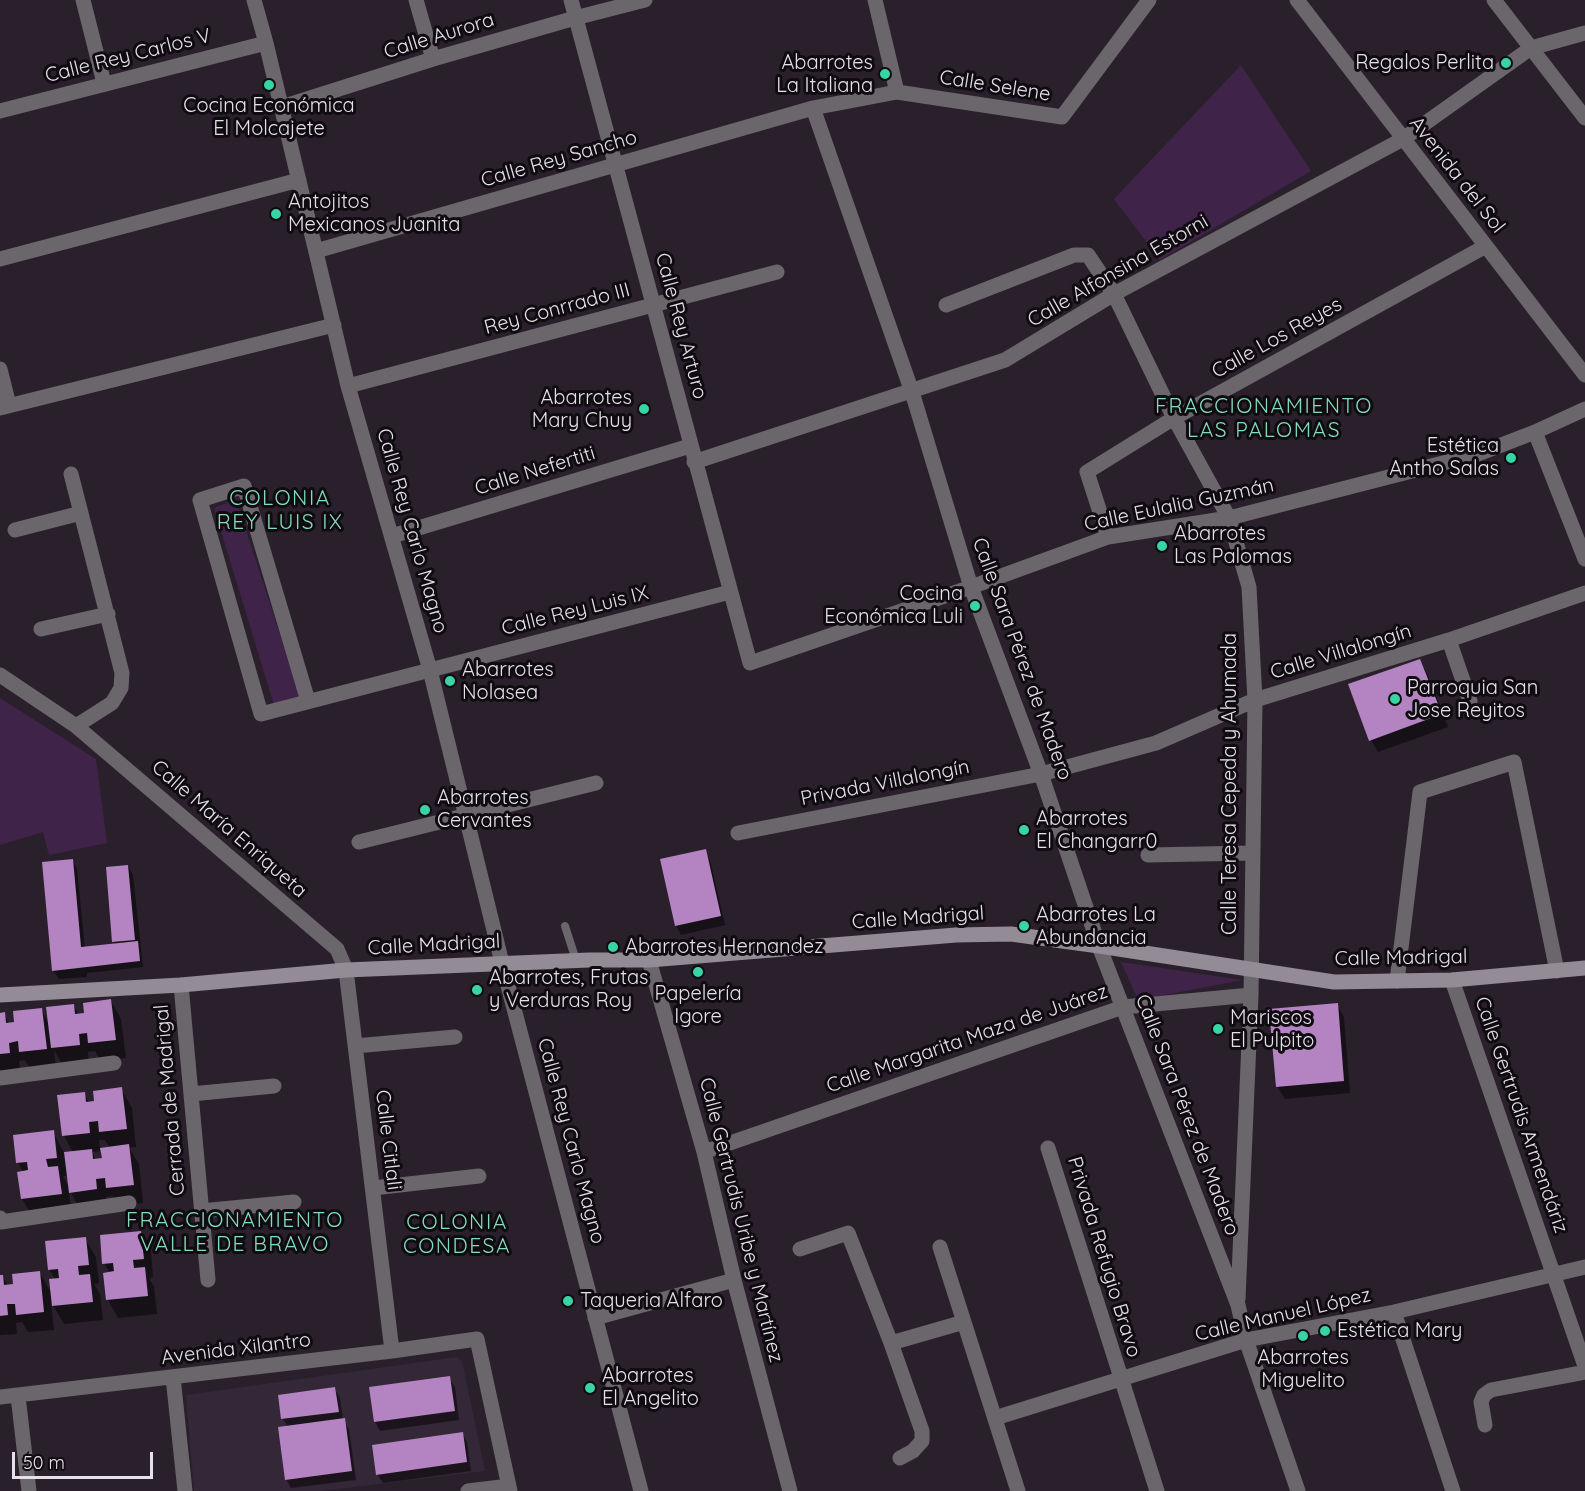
<!DOCTYPE html>
<html>
<head>
<meta charset="utf-8">
<style>
	body { margin:0 }
	#map { position:relative; width:1585px; height:1491px; overflow:hidden; background:#29202c; font-family:Quicksand,sans-serif }
	canvas { display:block }
	.scale { position:absolute; left:12px; top:1452px; width:141px; height:27px; box-sizing:border-box; border:3px solid #e6e0e8; border-top:0; padding-left:8px; font-size:18px; line-height:21px; white-space:nowrap; color:#e6e0e8; -webkit-text-stroke:4px #0f0b10; paint-order:stroke }
</style>
</head>
<body>
<div id="map">
<canvas width="1585" height="1491"></canvas>
<div class="scale">50 m</div>
</div>
<script>
const ctx = document.querySelector('canvas').getContext('2d');
ctx.lineJoin = 'round';
function fill(path, color) {
  ctx.fillStyle = color;
  ctx.fill(path, 'evenodd');
}
function poly(rows) {
  const path = new Path2D();
  for (const r of rows) {
    path.moveTo(r[0], r[1]);
    for (let i = 2; i < r.length; i += 2) path.lineTo(r[i], r[i + 1]);
  }
  return path;
}
function stroke(path, color, width, dash) {
  ctx.strokeStyle = color;
  ctx.lineWidth = width;
  ctx.lineCap = dash ? 'butt' : 'round';
  ctx.setLineDash(dash || []);
  ctx.stroke(path);
}
function label(font, color, halo, rows, align = 'center') {
  ctx.font = font + ' Quicksand,sans-serif';
  ctx.lineWidth = 6;
  ctx.setLineDash([]);
  ctx.textBaseline = 'middle';
  ctx.strokeStyle = halo;
  ctx.fillStyle = color;
  for (const [text, x, y, turn = 0] of rows) {
    ctx.save();
    ctx.translate(x, y);
    ctx.rotate((+turn || 0) * Math.PI / 180);
    ctx.textAlign = isNaN(turn) ? turn : align;
    if (halo) ctx.strokeText(text, 0, 0);
    ctx.fillText(text, 0, 0);
    ctx.restore();
  }
}
fill(poly([
	[457,1357,462,1361,485,1471,321,1491,194,1491,186,1395]
]), '#342738');
fill(poly([
	[1241,65,1311,171,1160,260,1114,199],
	[236,499,300,697,274,705,214,508],
	[0,698,96,759,107,843,49,855,43,832,0,845],
	[1121,962,1243,980,1138,1000]
]), '#402349');
fill(poly([
	[1420,661,1427,673,1448,727,1378,752,1371,740],
	[705,851,710,860,725,925,681,935,676,926],
	[72,860,77,869,85,949,116,945,114,942,128,866,133,875,143,967,87,973,87,977,59,979,53,970],
	[111,1001,121,1019,126,1058,100,1061,95,1051,88,1052,89,1063,63,1066,54,1050,56,1067,31,1070,25,1060,19,1061,20,1071,0,1074,0,1015,4,1014,9,1024,16,1023,41,1010,50,1025,73,1005,79,1015,86,1014],
	[1337,1005,1344,1017,1350,1093,1285,1099,1277,1086],
	[121,1089,132,1108,136,1147,129,1148,139,1164,143,1203,118,1206,112,1196,106,1197,107,1208,81,1211,69,1189,71,1213,33,1217,22,1199,24,1173,18,1163,53,1132,64,1153,73,1152,64,1136,84,1094,90,1103],
	[99,1140,105,1140,110,1148,100,1149],
	[102,1151,103,1159,96,1160,92,1152],
	[63,1176,68,1176,70,1189],
	[140,1233,151,1251,153,1277,149,1278,154,1287,157,1314,118,1318,108,1300,110,1273,104,1263],
	[85,1239,96,1257,99,1283,94,1284,100,1294,103,1320,64,1324,51,1302,54,1330,28,1332,22,1322,16,1323,17,1334,0,1335,0,1276,2,1276,8,1286,14,1285,40,1273,52,1294,55,1279,49,1269],
	[449,1378,455,1387,459,1420,380,1431,375,1422],
	[335,1389,340,1398,343,1420,349,1429,356,1480,291,1488,286,1479,288,1427,283,1419,280,1396],
	[462,1433,467,1442,471,1471,383,1483,377,1474]
]), '#0007');
fill(poly([
	[1420,659,1442,714,1369,741,1348,684],
	[706,849,721,916,675,926,660,859],
	[73,859,81,947,138,941,140,961,52,971,42,862],
	[128,865,135,940,112,942,106,867],
	[111,999,116,1040,88,1043,87,1033,79,1034,80,1045,51,1048,46,1007,74,1004,75,1014,84,1013,83,1003],
	[1338,1003,1344,1081,1276,1087,1269,1009],
	[42,1008,47,1049,19,1052,18,1041,9,1043,10,1053,0,1054,0,1013,5,1012,6,1023,14,1022,13,1011],
	[122,1087,127,1129,99,1132,98,1121,89,1122,90,1133,62,1136,57,1095,85,1092,86,1102,94,1101,93,1091],
	[54,1130,57,1158,46,1159,48,1167,58,1166,62,1194,21,1199,17,1172,28,1170,27,1162,16,1163,13,1135],
	[129,1144,134,1185,106,1188,105,1178,96,1179,97,1189,69,1193,64,1152,92,1149,93,1159,102,1158,100,1148],
	[141,1231,144,1259,133,1260,134,1268,145,1267,148,1296,106,1300,103,1273,114,1271,113,1263,102,1264,100,1235],
	[86,1237,89,1265,78,1266,79,1275,90,1274,93,1302,52,1306,49,1279,59,1278,58,1269,48,1270,45,1241],
	[40,1271,44,1312,16,1315,15,1304,7,1304,8,1315,0,1316,0,1275,3,1275,4,1285,13,1284,12,1274],
	[450,1376,455,1411,374,1422,369,1387],
	[335,1387,339,1412,281,1419,278,1395],
	[345,1418,352,1471,285,1480,278,1427],
	[463,1432,467,1462,376,1475,372,1445]
]), '#b384c1');
stroke(poly([
	[565,926,576,960]
]), '#6b666c', 8);
stroke(poly([
	[83,0,104,83],
	[254,0,266,43,348,386,430,670,502,963,641,1491],
	[416,0,433,59],
	[571,0,750,663,971,587,1108,537,1229,518,1478,454,1535,432,1585,409],
	[875,0,897,92],
	[1297,0,1585,375],
	[1494,0,1585,118],
	[282,107,433,59,575,18,645,0],
	[813,108,912,392,971,587,1041,774,1099,946,1238,1305,1246,1340,1298,1491],
	[0,111,266,43],
	[316,251,813,108,897,92,1062,117,1149,0],
	[0,259,299,180],
	[946,305,1074,255,1088,255,1114,294,1174,418,1229,518,1249,587,1255,700,1251,995,1238,1299],
	[0,369,9,405],
	[348,386,777,272],
	[0,408,334,325],
	[1535,432,1585,559],
	[694,462,1005,360,1114,294,1403,139,1531,48,1585,33],
	[71,474,122,673,121,688,112,703,76,726],
	[15,530,81,513],
	[392,536,690,446],
	[1108,537,1087,472,1174,418,1486,246],
	[41,629,108,614],
	[1449,640,1470,701],
	[0,675,76,726,337,949,346,970,392,1351],
	[308,701,244,486,200,500,261,714,730,592],
	[738,833,1041,774,1156,743,1255,700,1449,640,1585,593],
	[359,842,596,783],
	[1148,855,1253,853],
	[649,960,704,1152,734,1280,790,1491],
	[1452,980,1585,1366],
	[1397,981,1420,792,1514,762,1557,971],
	[181,985,208,1280],
	[355,1046,455,1037],
	[0,1078,114,1063],
	[191,1094,274,1086],
	[1048,1148,1157,1491],
	[704,1152,1123,1007,1251,995],
	[373,1188,479,1176],
	[201,1211,294,1202],
	[0,1218,1,1222,129,1203],
	[940,1247,1018,1491],
	[800,1249,848,1233,891,1343,922,1431,922,1441,913,1451,900,1458],
	[1394,1312,1453,1491],
	[595,1318,734,1280],
	[891,1343,964,1322],
	[173,1377,185,1491],
	[18,1396,29,1491],
	[0,1397,392,1351,477,1339,510,1491],
	[995,1418,1246,1340,1394,1312,1585,1267],
	[1485,1425,1481,1402,1484,1395,1491,1390,1585,1372],
	[468,1491,509,1486]
]), '#6b666c', 15);
stroke(poly([
	[0,995,181,985,346,970,589,960,649,960,956,935,1011,934,1099,946,1334,982,1452,980,1585,968]
]), '#938b95', 15);
for (const [x, y, r, color] of [
	[1506,63,6,"#38d4a6"],
	[885,74,6,"#38d4a6"],
	[269,85,6,"#38d4a6"],
	[276,214,6,"#38d4a6"],
	[644,409,6,"#38d4a6"],
	[1511,458,6,"#38d4a6"],
	[1162,546,6,"#38d4a6"],
	[975,606,6,"#38d4a6"],
	[450,681,6,"#38d4a6"],
	[1395,699,6,"#38d4a6"],
	[425,810,6,"#38d4a6"],
	[1024,830,6,"#38d4a6"],
	[1024,926,6,"#38d4a6"],
	[613,947,6,"#38d4a6"],
	[698,972,6,"#38d4a6"],
	[477,990,6,"#38d4a6"],
	[1218,1029,6,"#38d4a6"],
	[568,1301,6,"#38d4a6"],
	[1325,1331,6,"#38d4a6"],
	[1303,1336,6,"#38d4a6"],
	[590,1388,6,"#38d4a6"]
]) {
  const dot = new Path2D();
  dot.arc(x, y, r, 0, 2 * Math.PI);
  ctx.fillStyle = color;
  ctx.fill(dot);
  stroke(dot, '#0f0b10', 2);
}
label('20px', '#e6e0e8', '#0f0b10', [
	["Calle Aurora",439,36,-17],
	["Calle Rey Carlos V",128,56,-14],
	["Calle Selene",995,86,9],
	["Calle Rey Sancho",559,159,-16],
	["Avenida del Sol",1457,175,52],
	["Calle Alfonsina Estorni",1118,271,-30],
	["Rey Conrrado III",557,309,-15],
	["Calle Rey Arturo",681,326,75],
	["Calle Los Reyes",1277,338,-29],
	["Calle Nefertiti",535,471,-17],
	["Calle Eulalia Guzmán",1179,505,-12],
	["Calle Rey Carlo Magno",412,531,74],
	["Calle Rey Luis IX",575,611,-14],
	["Calle Villalongín",1341,652,-17],
	["Calle Sara Pérez de Madero",1022,659,70],
	["Privada Villalongín",885,783,-11],
	["Calle Teresa Cepeda y Ahumada",1230,784,-90],
	["Calle María Enriqueta",229,829,41],
	["Calle Madrigal",918,918,-4],
	["Calle Madrigal",434,945,-3],
	["Calle Madrigal",1401,958,-1],
	["Calle Margarita Maza de Juárez",967,1039,-19],
	["Cerrada de Madrigal",170,1100,-95],
	["Calle Sara Pérez de Madero",1187,1115,69],
	["Calle Gertrudis Armendáriz",1521,1115,71],
	["Calle Citlali",388,1140,83],
	["Calle Rey Carlo Magno",571,1141,75],
	["Calle Gertrudis Uribe y Martínez",741,1220,76],
	["Privada Refugio Bravo",1104,1257,73],
	["Calle Manuel López",1283,1315,-13],
	["Avenida Xilantro",236,1349,-7]
]);
label('20px', '#e6e0e8', '#0f0b10', [
	["Abarrotes",873,63,"right"],
	["La Italiana",873,86,"right"],
	["Regalos Perlita",1494,63,"right"],
	["Cocina Económica",269,106,"center"],
	["El Molcajete",269,129,"center"],
	["Antojitos",288,202],
	["Mexicanos Juanita",288,225],
	["Abarrotes",632,398,"right"],
	["Mary Chuy",632,421,"right"],
	["Estética",1499,446,"right"],
	["Antho Salas",1499,469,"right"],
	["Abarrotes",1174,534],
	["Las Palomas",1174,557],
	["Cocina",963,594,"right"],
	["Económica Luli",963,617,"right"],
	["Abarrotes",462,670],
	["Nolasea",462,693],
	["Parroquia San",1407,688],
	["Jose Reyitos",1407,711],
	["Abarrotes",437,798],
	["Cervantes",437,821],
	["Abarrotes",1036,819],
	["El Changarr0",1036,842],
	["Abarrotes La",1036,915],
	["Abundancia",1036,938],
	["Abarrotes Hernandez",625,947],
	["Abarrotes, Frutas",489,978],
	["y Verduras Roy",489,1001],
	["Papelería",698,994,"center"],
	["Igore",698,1017,"center"],
	["Mariscos",1230,1018],
	["El Pulpito",1230,1041],
	["Taqueria Alfaro",580,1301],
	["Estética Mary",1337,1331],
	["Abarrotes",1303,1358,"center"],
	["Miguelito",1303,1381,"center"],
	["Abarrotes",602,1376],
	["El Angelito",602,1399]
], 'left');
ctx.letterSpacing = '1.5px';
label('21px', '#82ddbb', '#0f0b10', [
	["FRACCIONAMIENTO",1264,407],
	["LAS PALOMAS",1264,431],
	["COLONIA",280,499],
	["REY LUIS IX",280,523],
	["FRACCIONAMIENTO",235,1221],
	["VALLE DE BRAVO",235,1245],
	["COLONIA",457,1223],
	["CONDESA",457,1247]
]);
ctx.letterSpacing = '0px';
</script>
</body>
</html>
